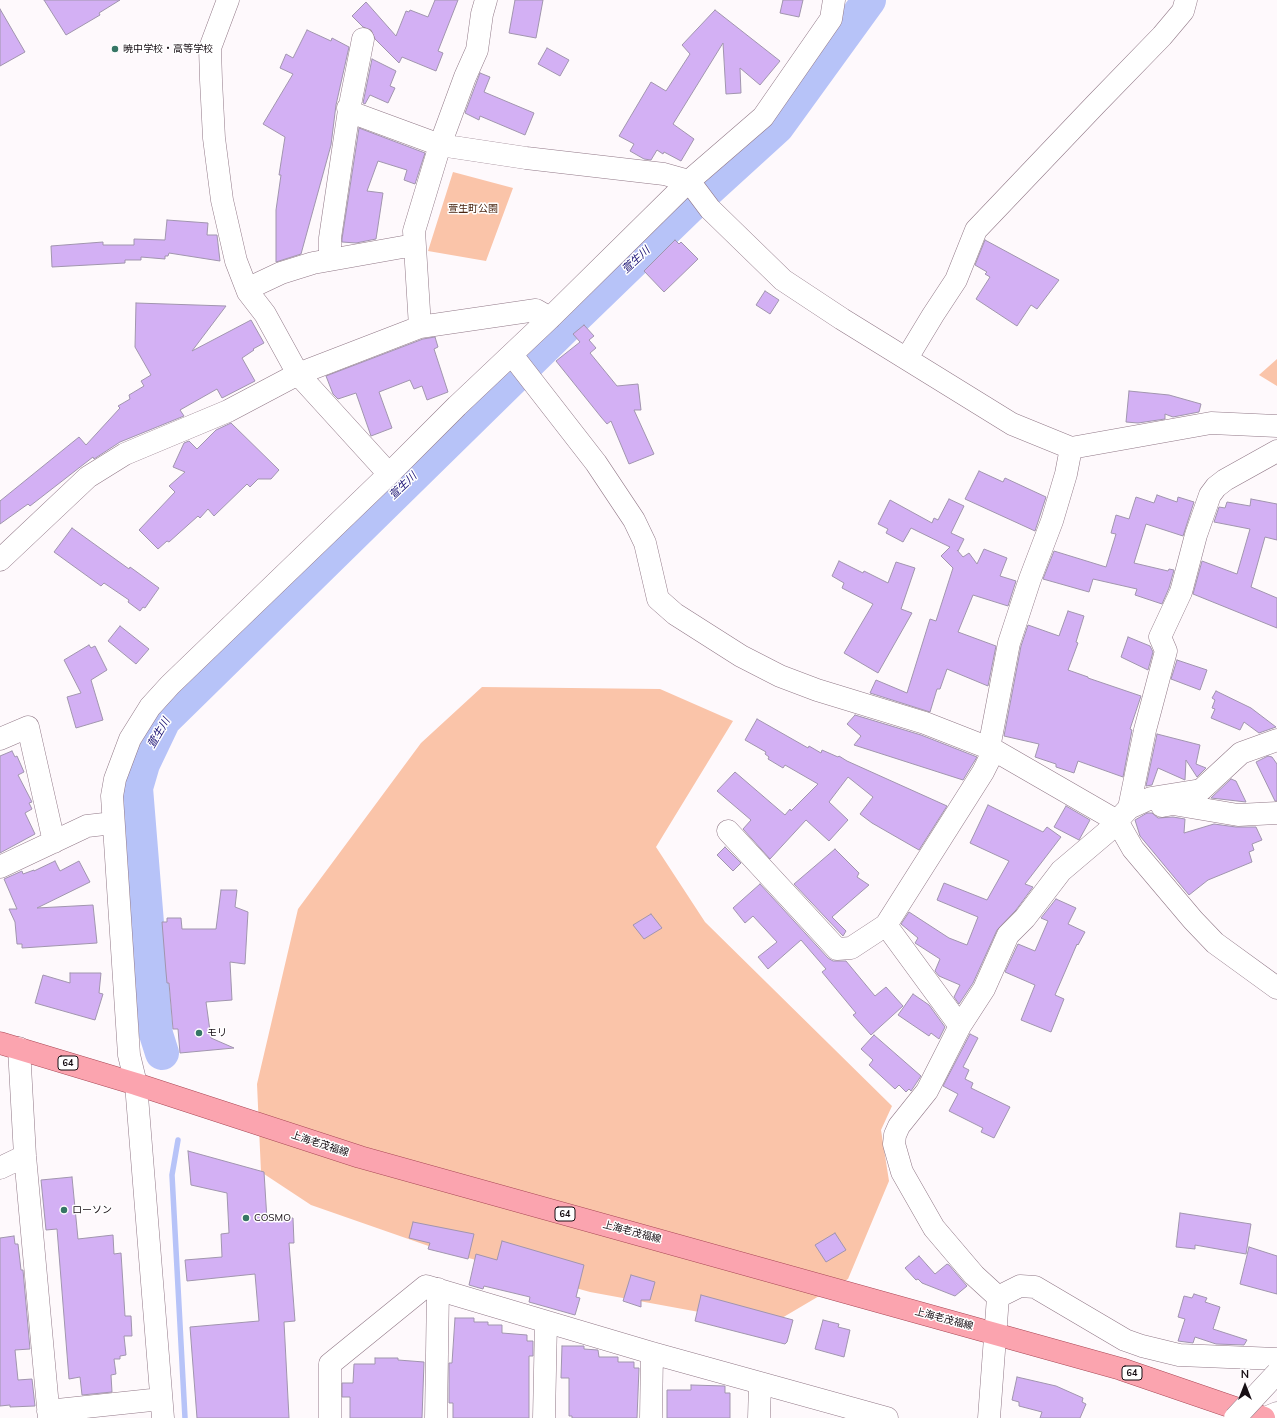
<!DOCTYPE html>
<html>
<head>
<meta charset="utf-8">
<style>
	body { margin:0 }
	#map { position:relative; width:1277px; height:1418px; overflow:hidden; background:#fef9fc; font-family:Mulish,sans-serif }
	canvas { display:block }
	.north { position:absolute; left:1225px; top:1366px; width:40px; height:40px; -webkit-text-stroke:3px #fff; paint-order:stroke; rotate:0deg; font-size:11px; font-weight:700; line-height:16px; text-align:center; color:#170e14 }
	.north::after { content:''; display:block; margin:auto; width:14px; height:18px; background:#170e14; clip-path:polygon(50% 0,100% 100%,50% 72%,0 100%) }
</style>
</head>
<body>
<div id="map">
<canvas width="1277" height="1418"></canvas>
<div class="north">N</div>
</div>
<script>
const ctx = document.querySelector('canvas').getContext('2d');
ctx.lineJoin = 'round';
function fill(path, color) {
  ctx.fillStyle = color;
  ctx.fill(path, 'evenodd');
}
function poly(rows) {
  const path = new Path2D();
  for (const r of rows) {
    path.moveTo(r[0], r[1]);
    for (let i = 2; i < r.length; i += 2) path.lineTo(r[i], r[i + 1]);
  }
  return path;
}
function stroke(path, color, width, dash) {
  ctx.strokeStyle = color;
  ctx.lineWidth = width;
  ctx.lineCap = dash ? 'butt' : 'round';
  ctx.setLineDash(dash || []);
  ctx.stroke(path);
}
function label(font, color, halo, rows, align = 'center') {
  ctx.font = font + ' Mulish,"Noto Sans JP",sans-serif';
  ctx.lineWidth = 3;
  ctx.setLineDash([]);
  ctx.textBaseline = 'middle';
  ctx.strokeStyle = halo;
  ctx.fillStyle = color;
  for (const [text, x, y, turn = 0] of rows) {
    ctx.save();
    ctx.translate(x, y);
    ctx.rotate((+turn || 0) * Math.PI / 180);
    ctx.textAlign = isNaN(turn) ? turn : align;
    if (halo) ctx.strokeText(text, 0, 0);
    ctx.fillText(text, 0, 0);
    ctx.restore();
  }
}
fill(poly([
	[453,172,513,188,486,261,428,251],
	[1277,359,1277,386,1259,375],
	[482,687,660,689,733,721,656,847,705,922,892,1106,881,1130,889,1181,848,1279,770,1325,590,1292,440,1250,311,1205,261,1172,257,1084,298,909,421,743]
]), '#fac4a9');
stroke(poly([
	[178,1140,172,1175,185,1418]
]), '#b7c3f8', 5.5);
stroke(poly([
	[162,1053,156,1034,136,788,143,764,164,720,571,321,687,209,777,127,869,0]
]), '#b7c3f8', 34);
const building = poly([
	[44,0,120,0,99,13,100,15,66,35,44,0],
	[435,0,458,0,438,51,443,53,436,71,402,57,399,63,375,39,371,30,363,27,352,16,366,2,396,36,406,11,409,12,410,10,428,17,435,0],
	[515,0,543,0,536,38,509,33,515,0],
	[783,0,803,0,799,17,780,13,783,0],
	[0,9,25,52,0,66,0,9],
	[715,10,780,61,760,85,740,68,741,93,726,94,723,43,673,124,694,139,681,161,664,152,663,154,657,150,651,160,644,159,630,151,634,144,619,136,651,82,666,91,690,54,682,45,715,10],
	[307,30,331,41,332,38,349,47,336,105,331,145,301,254,276,262,276,210,281,175,279,175,285,137,263,124,293,74,280,68,286,54,293,58,307,30],
	[547,48,569,60,560,76,538,64,547,48],
	[372,59,396,71,390,86,395,88,388,103,370,95,365,104,363,103,372,59],
	[480,73,490,77,484,92,534,113,525,135,480,116,479,120,465,113,480,73],
	[359,128,425,153,415,184,404,180,407,170,378,161,367,191,383,193,376,239,356,243,342,242,342,239,359,128],
	[167,220,208,223,207,235,217,235,220,261,169,253,168,256,165,256,165,259,141,257,141,260,125,260,125,263,52,267,51,246,103,242,103,245,134,245,134,239,165,240,167,220],
	[675,240,679,244,681,242,698,259,664,292,644,271,675,240],
	[985,240,1059,280,1037,309,1031,305,1017,326,976,299,990,277,985,274,987,272,975,265,985,240],
	[765,291,779,300,770,314,756,305,765,291],
	[136,303,226,306,192,351,251,320,264,343,253,349,254,350,242,358,255,381,222,398,217,389,180,410,184,416,120,442,94,459,93,457,30,506,28,504,0,524,0,501,79,437,86,445,120,408,118,406,130,399,129,395,144,386,141,381,151,375,135,347,136,303],
	[584,325,594,336,589,340,596,348,590,353,617,386,638,384,641,410,634,410,654,454,629,464,611,421,607,424,601,417,556,361,580,342,573,334,584,325],
	[435,337,438,347,434,349,448,392,427,400,422,386,414,389,410,380,379,392,392,428,371,436,356,393,338,399,333,394,326,376,423,339,435,337],
	[1129,391,1169,395,1201,404,1199,412,1173,417,1165,414,1165,419,1138,423,1126,422,1129,391],
	[231,423,279,470,271,479,258,479,250,487,247,484,214,516,208,509,200,518,198,516,169,542,167,541,158,549,139,530,175,492,169,486,185,472,173,467,184,443,189,441,197,449,216,430,231,423],
	[979,471,1003,482,1005,478,1046,497,1035,531,965,499,979,471],
	[1157,495,1177,502,1178,497,1194,502,1183,536,1146,524,1134,563,1168,571,1169,569,1174,570,1169,588,1162,604,1135,595,1137,589,1093,579,1089,592,1043,579,1054,551,1106,567,1116,534,1111,533,1116,515,1129,519,1136,497,1154,503,1157,495],
	[949,499,964,506,951,533,964,539,958,551,957,550,963,557,969,553,977,564,984,549,1007,558,1000,576,1016,581,1008,606,973,595,958,632,996,646,988,686,947,669,940,689,937,689,930,712,870,693,876,680,907,693,930,619,936,621,953,568,941,556,950,547,911,528,903,542,886,533,888,529,878,524,890,500,932,523,934,518,938,520,949,499],
	[1251,499,1277,504,1277,540,1265,537,1251,587,1277,598,1277,628,1193,594,1202,561,1237,574,1250,529,1214,522,1219,507,1225,508,1227,502,1250,506,1251,499],
	[72,528,129,569,130,567,159,588,145,608,143,607,140,611,128,602,129,600,104,583,101,586,54,552,72,528],
	[839,561,863,573,864,571,888,583,896,562,915,568,901,609,912,613,878,673,844,653,873,604,842,588,844,583,832,576,839,561],
	[1068,611,1084,616,1076,642,1078,643,1068,670,1088,677,1088,678,1141,696,1130,729,1132,730,1123,777,1078,761,1074,773,1056,767,1056,764,1035,757,1039,744,1004,736,1021,646,1028,625,1059,636,1068,611],
	[120,626,149,649,136,664,108,641,120,626],
	[1128,637,1150,646,1153,652,1148,670,1121,657,1128,637],
	[89,645,91,648,95,646,107,670,91,680,103,720,76,728,67,697,81,693,64,660,89,645],
	[1177,660,1207,670,1200,690,1171,679,1177,660],
	[1216,691,1251,708,1276,727,1259,733,1244,722,1240,730,1211,718,1215,709,1212,708,1215,700,1212,698,1216,691],
	[855,715,921,735,977,757,963,780,854,745,861,736,847,724,855,715],
	[757,719,808,748,809,746,821,753,822,750,838,757,839,756,847,761,947,806,919,850,872,823,860,814,873,797,848,777,829,802,848,820,829,841,806,820,770,859,743,829,751,820,717,791,735,772,785,815,790,809,791,811,818,784,785,765,783,768,768,759,769,757,765,754,766,752,745,740,757,719],
	[1157,734,1200,745,1196,764,1206,768,1197,777,1186,760,1185,780,1158,768,1152,785,1146,786,1157,734],
	[12,751,15,757,17,756,24,772,18,775,32,802,29,803,32,809,25,813,35,834,0,853,0,756,12,751],
	[1268,756,1272,757,1277,764,1277,801,1275,801,1256,762,1268,756],
	[1231,779,1236,781,1246,802,1211,798,1231,779],
	[988,805,1043,832,1047,827,1061,837,1025,884,1033,887,1016,910,997,930,973,983,959,1004,954,997,960,985,939,976,935,971,940,959,915,943,918,938,901,924,909,912,949,938,967,945,978,917,937,900,944,883,987,900,1009,861,970,843,988,805],
	[1066,806,1090,820,1079,840,1054,827,1066,806],
	[1147,813,1152,813,1158,818,1173,817,1185,819,1184,833,1214,824,1236,827,1256,827,1262,840,1252,844,1254,850,1249,852,1252,862,1208,880,1189,895,1140,836,1135,820,1147,813],
	[725,847,741,863,733,871,717,855,725,847],
	[835,849,859,873,857,877,869,885,832,917,846,931,843,936,794,884,835,849],
	[55,861,60,871,79,861,90,882,37,908,93,905,97,943,22,948,22,944,17,944,15,922,9,909,17,909,4,879,22,871,23,874,34,870,34,871,55,861],
	[760,884,828,958,833,961,846,961,875,996,886,987,903,1006,871,1035,853,1015,856,1013,822,972,826,969,801,940,768,969,758,957,777,942,753,916,745,923,733,908,760,884],
	[221,890,237,890,235,907,248,912,245,964,230,962,232,1000,206,1002,211,1038,234,1048,180,1053,178,1029,173,1029,169,983,167,983,166,972,162,922,167,922,167,918,181,918,182,929,216,929,221,890],
	[1056,899,1076,908,1068,924,1085,932,1078,945,1077,944,1055,995,1064,999,1051,1032,1021,1020,1035,985,1005,972,1018,944,1035,951,1048,921,1041,918,1056,899],
	[651,914,662,928,644,939,633,925,651,914],
	[70,973,101,973,99,993,103,994,95,1020,35,1003,43,975,70,983,70,973],
	[913,994,929,1005,945,1027,939,1039,931,1033,929,1036,898,1015,913,994],
	[970,1034,978,1038,963,1067,969,1070,965,1079,973,1083,971,1088,1010,1107,994,1138,981,1132,983,1128,949,1111,958,1094,943,1086,970,1034],
	[874,1035,921,1076,911,1091,909,1089,906,1092,899,1085,895,1089,869,1065,873,1060,861,1049,874,1035],
	[188,1151,264,1172,267,1220,293,1218,294,1243,289,1243,295,1321,284,1322,289,1418,197,1418,190,1327,259,1321,255,1274,187,1281,185,1260,222,1257,221,1234,229,1233,227,1193,191,1185,188,1151],
	[72,1177,78,1239,113,1235,114,1254,121,1253,125,1316,131,1316,132,1336,124,1336,126,1355,120,1356,120,1359,114,1359,116,1374,111,1375,112,1392,82,1395,80,1377,69,1379,57,1229,46,1230,41,1180,72,1177],
	[1180,1213,1251,1224,1246,1254,1195,1245,1195,1249,1176,1247,1180,1213],
	[413,1222,474,1234,468,1259,428,1249,430,1243,409,1238,413,1222],
	[835,1233,846,1250,826,1262,815,1245,835,1233],
	[14,1236,15,1244,18,1244,21,1270,23,1270,30,1349,15,1350,18,1380,32,1379,35,1406,10,1407,10,1405,0,1406,0,1238,14,1236],
	[502,1241,584,1265,576,1297,580,1298,575,1315,529,1302,530,1297,484,1286,483,1289,469,1285,476,1254,497,1260,502,1241],
	[1249,1247,1277,1256,1277,1294,1240,1284,1249,1247],
	[919,1256,935,1274,947,1264,949,1265,967,1286,955,1296,922,1283,918,1279,916,1280,905,1268,919,1256],
	[631,1275,655,1282,650,1300,641,1300,641,1307,623,1301,631,1275],
	[1194,1294,1207,1298,1205,1302,1220,1307,1213,1329,1247,1340,1244,1345,1216,1344,1195,1337,1193,1343,1178,1341,1185,1319,1178,1317,1184,1296,1192,1298,1194,1294],
	[701,1295,793,1320,787,1342,785,1344,695,1321,701,1295],
	[455,1318,474,1318,474,1322,488,1322,488,1325,502,1325,502,1333,527,1335,527,1341,533,1341,533,1356,529,1356,529,1418,453,1418,453,1403,449,1403,449,1363,452,1363,455,1318],
	[823,1320,839,1324,838,1327,850,1330,844,1357,815,1349,823,1320],
	[562,1346,584,1346,584,1349,598,1350,599,1357,618,1357,618,1362,634,1362,634,1368,639,1368,637,1418,572,1418,572,1416,569,1416,569,1378,561,1378,562,1346],
	[375,1358,398,1358,398,1360,424,1362,422,1418,350,1418,350,1397,342,1397,342,1383,353,1383,354,1364,375,1364,375,1358],
	[1017,1377,1056,1386,1083,1398,1082,1402,1086,1404,1080,1418,1040,1418,1042,1412,1019,1406,1019,1402,1012,1400,1017,1377],
	[691,1385,725,1386,725,1393,730,1393,730,1418,667,1418,667,1390,691,1390,691,1385]
]);
fill(building, '#d3b0f4');
stroke(building, '#a195ae', 1);
const minor = poly([
	[228,0,210,48,211,80,214,138,222,200,236,261,248,292,265,314,298,374,389,474],
	[348,108,353,113,440,145,526,158,664,174,689,181,710,209,783,280,842,319,1012,424,1071,448,1211,423,1277,426],
	[330,259,330,238,349,110,363,39],
	[247,289,281,273,313,263,414,245],
	[420,327,536,310,550,318],
	[512,355,596,463,634,520,645,543,658,599,675,614,741,656,780,676,817,690,925,723,994,750,1117,821,1133,849,1193,920,1215,943,1277,988],
	[907,358,933,315,956,280,976,230,1095,105,1162,36,1183,11,1186,0],
	[0,560,88,477,125,454,228,411,298,374,420,327,414,231,440,145,465,77,477,50,482,14,486,0],
	[0,739,28,727,54,842],
	[989,748,1009,643,1030,579,1052,521,1066,474,1071,448],
	[1162,806,1173,804,1238,815,1277,813],
	[1129,808,1151,798,1201,790,1241,753,1277,740],
	[728,831,837,949,851,948,886,925],
	[0,867,87,826,113,823],
	[960,1026,984,989,1008,935,1025,918,1061,871,1107,832,1129,808,1145,730,1166,651,1160,637,1181,592,1196,535,1210,495,1216,487,1225,480,1277,451],
	[19,1048,25,1156,49,1418],
	[0,1168,25,1156],
	[998,1297,1020,1286,1035,1287,1125,1340,1142,1346,1179,1355,1277,1359],
	[48,1411,161,1399],
	[163,1418,136,1084,129,1055,112,796,115,779,130,739,150,707,170,685,389,474,457,406,550,318,689,181,763,117,831,19,834,0],
	[330,1418,330,1364,426,1286,652,1353,887,1418],
	[436,1418,438,1289],
	[544,1418,546,1322],
	[651,1418,652,1353],
	[759,1418,760,1384],
	[989,1418,998,1297,974,1275,934,1228,902,1172,894,1144,895,1135,899,1126,927,1091,960,1026,886,925,983,772,994,750],
	[1265,1418,1277,1413]
]);
const major = poly([
	[0,1043,136,1084,360,1157,1121,1369,1264,1418]
]);
stroke(minor, '#917887', 23);
stroke(major, '#a94856', 23);
stroke(minor, '#fff', 22);
stroke(major, '#fba4af', 22);
const minorBridge = poly([
	[1235,1418,1277,1373]
]);
stroke(minorBridge, '#917887', 23, []);
stroke(minorBridge, '#fff', 22);
for (const [x, y, r, color] of [
	[115,49,4,"#367665"],
	[199,1033,4,"#367665"],
	[64,1210,4,"#367665"],
	[246,1218,4,"#367665"]
]) {
  const dot = new Path2D();
  dot.arc(x, y, r, 0, 2 * Math.PI);
  ctx.fillStyle = color;
  ctx.fill(dot);
  stroke(dot, '#fff', 1.5);
}
for (const [x, y, w] of [
	[68,1063,20],
	[565,1214,20],
	[1132,1373,20]
]) {
  const box = new Path2D();
  box.roundRect(x - w / 2, y - 7, w, 14, 3);
  ctx.fillStyle = '#fff';
  ctx.fill(box);
  stroke(box, '#170e14', 1);
}
label('bold 9px', '#170e14', null, [
	["64",68,1063],
	["64",565,1214],
	["64",1132,1373]
]);
label('10px', '#170e14', '#fff', [
	["暁中学校・高等学校",123,49],
	["モリ",207,1033],
	["ローソン",72,1210],
	["COSMO",254,1218]
], 'left');
label('10px', '#492511', '#fff', [
	["萱生町公園",473,209]
]);
label('10px', '#170e14', '#fff', [
	["上海老茂福線",320,1144,18],
	["上海老茂福線",632,1232,15],
	["上海老茂福線",944,1319,15]
]);
label('italic 11px', '#1b1275', '#fff', [
	["萱生川",636,260,-43],
	["萱生川",403,486,-44],
	["萱生川",159,733,-60]
]);
</script>
</body>
</html>
